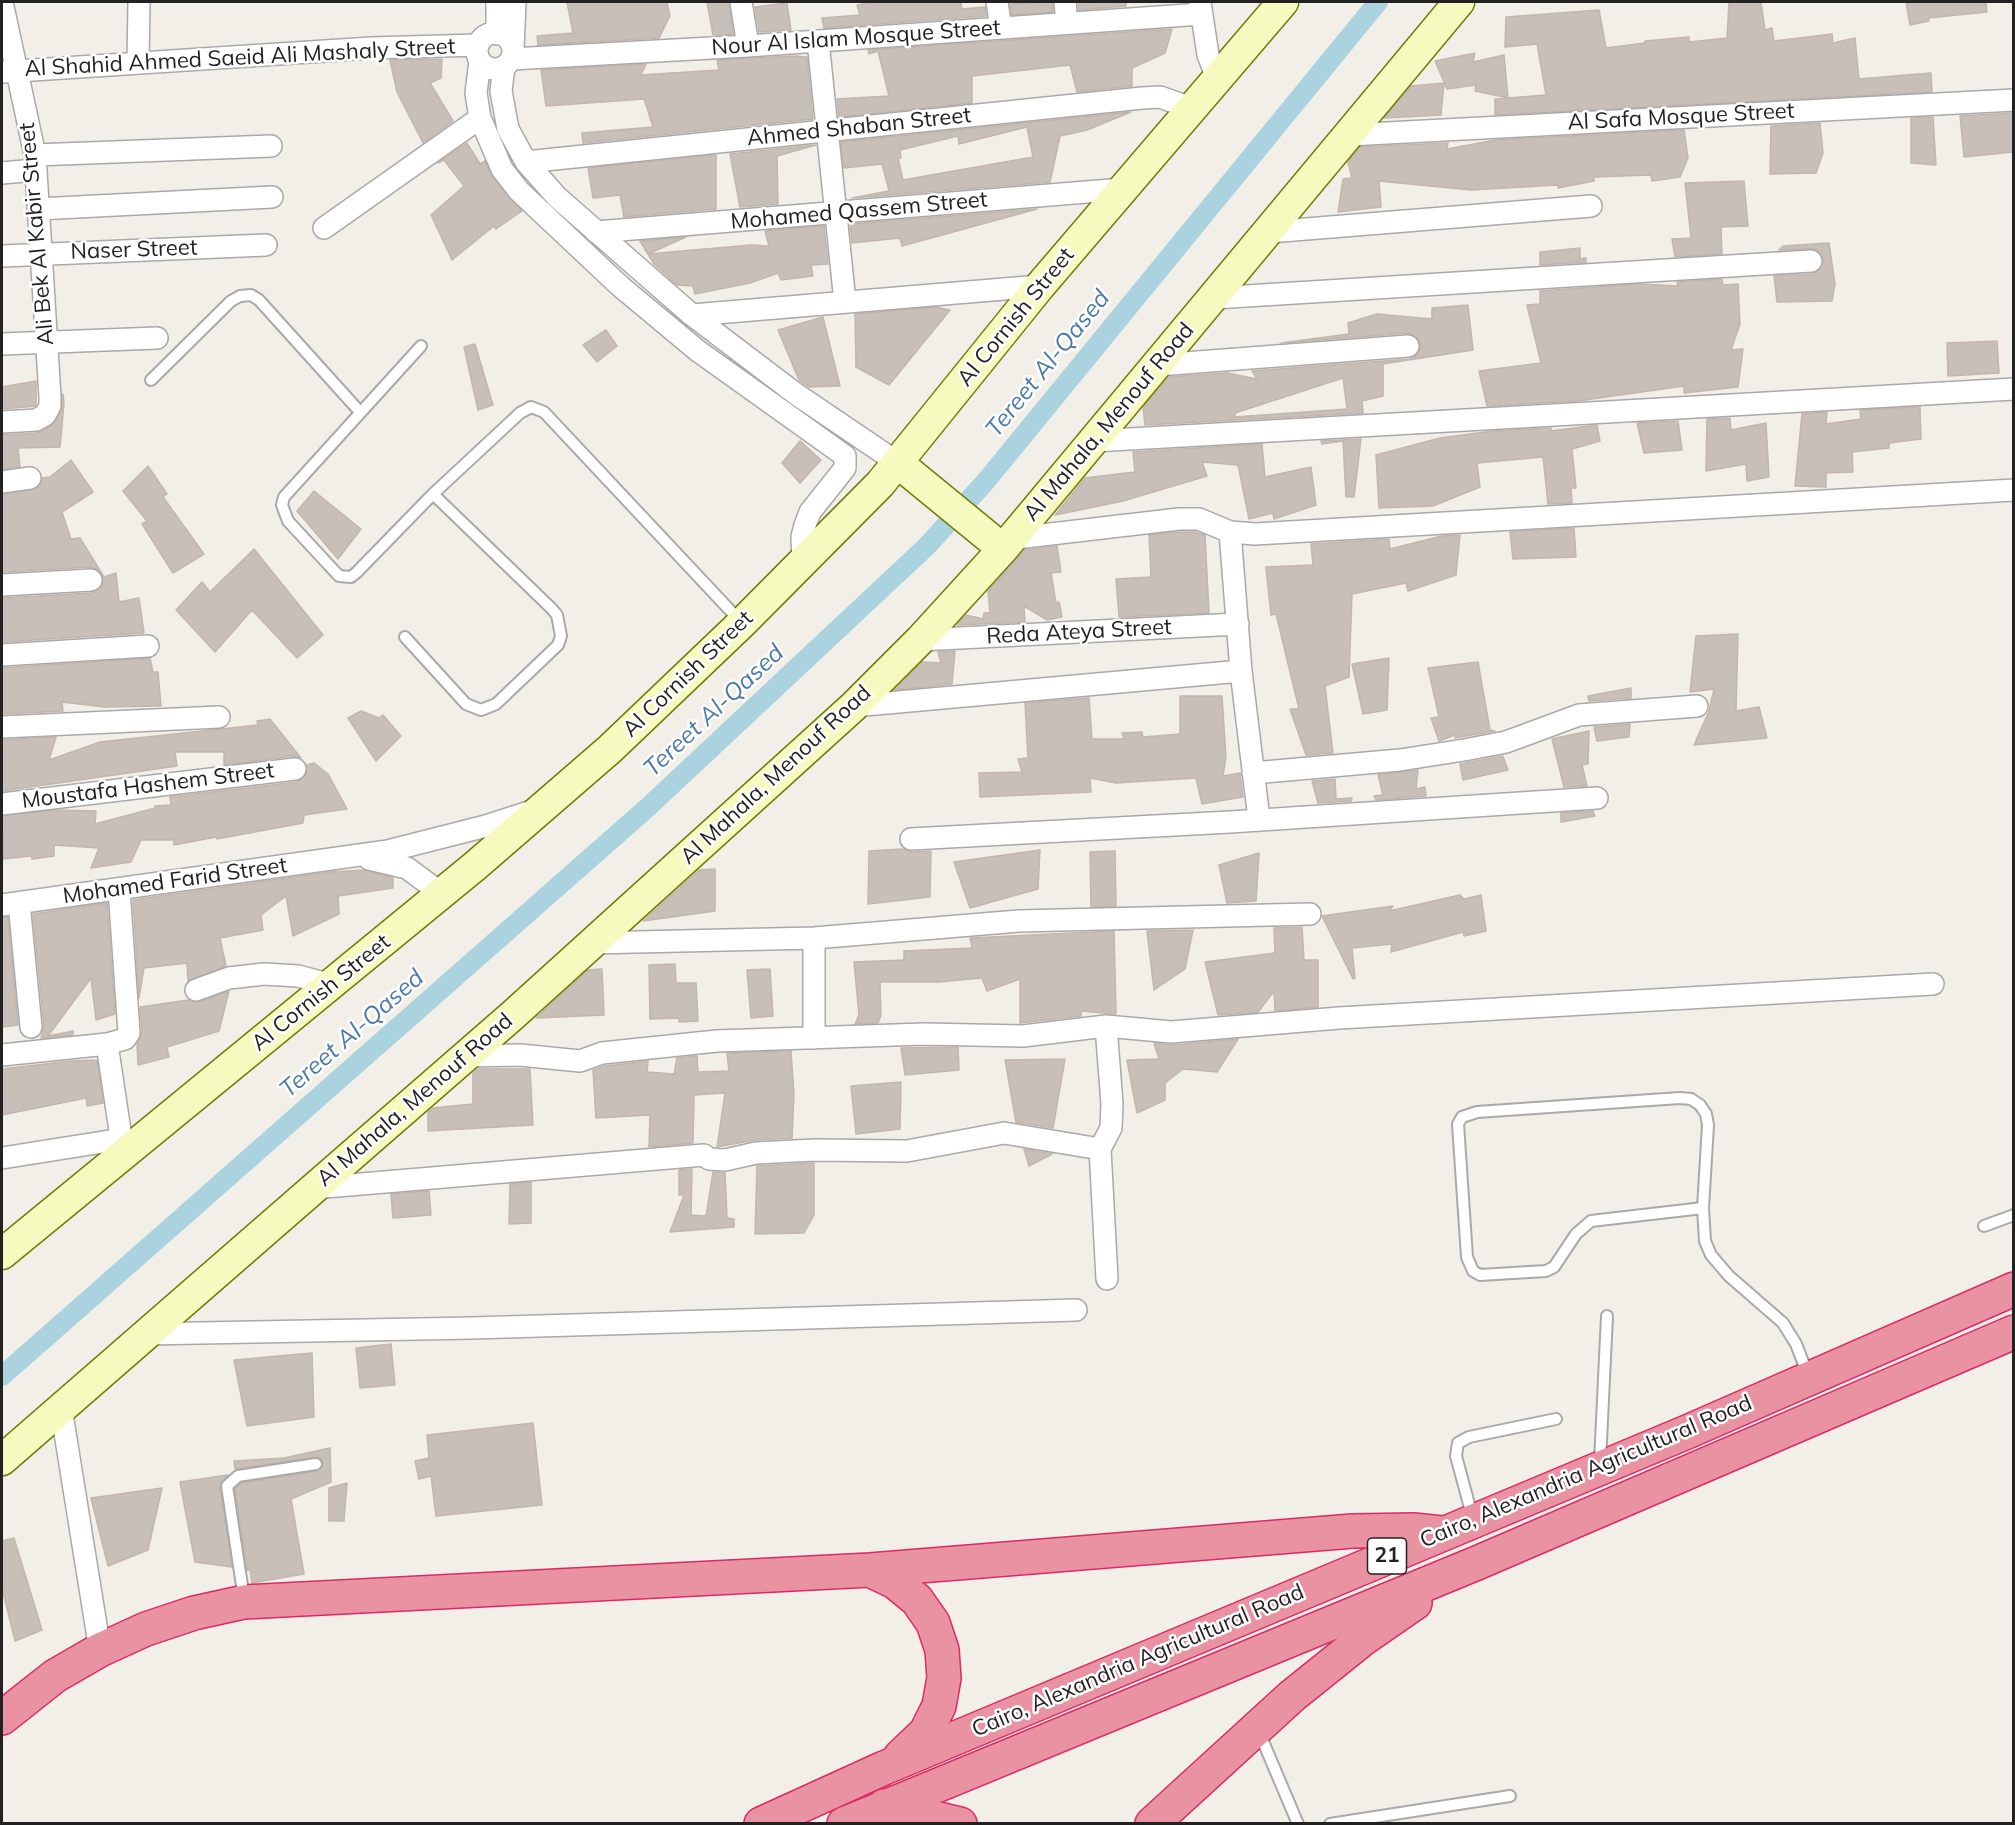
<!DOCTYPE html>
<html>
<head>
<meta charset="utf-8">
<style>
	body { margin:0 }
	#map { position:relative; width:2015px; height:1825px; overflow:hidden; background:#f2efe9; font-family:Mulish,sans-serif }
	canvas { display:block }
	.frame { position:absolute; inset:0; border:3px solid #222; pointer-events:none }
</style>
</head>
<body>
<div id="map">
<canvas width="2015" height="1825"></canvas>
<div class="frame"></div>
</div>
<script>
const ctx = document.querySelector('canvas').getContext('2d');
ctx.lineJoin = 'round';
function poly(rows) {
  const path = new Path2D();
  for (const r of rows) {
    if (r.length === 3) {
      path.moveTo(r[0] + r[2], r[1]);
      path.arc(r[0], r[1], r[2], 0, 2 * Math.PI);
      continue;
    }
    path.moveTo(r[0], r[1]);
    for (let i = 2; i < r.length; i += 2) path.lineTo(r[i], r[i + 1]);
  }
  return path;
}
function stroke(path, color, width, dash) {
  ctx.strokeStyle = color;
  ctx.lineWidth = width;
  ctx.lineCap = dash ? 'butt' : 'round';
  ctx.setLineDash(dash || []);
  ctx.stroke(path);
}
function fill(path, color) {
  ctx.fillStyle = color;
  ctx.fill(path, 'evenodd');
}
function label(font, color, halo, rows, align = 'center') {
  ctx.font = font + ' Mulish,sans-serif';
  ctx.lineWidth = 5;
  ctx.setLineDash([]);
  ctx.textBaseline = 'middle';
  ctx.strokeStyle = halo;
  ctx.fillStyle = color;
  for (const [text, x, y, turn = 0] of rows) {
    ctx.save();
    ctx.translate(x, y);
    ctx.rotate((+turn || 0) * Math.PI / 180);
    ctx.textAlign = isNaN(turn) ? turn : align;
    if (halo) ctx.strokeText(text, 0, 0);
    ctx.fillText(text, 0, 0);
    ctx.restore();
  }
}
stroke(poly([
	[2,1376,647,808,927,546,986,481,1378,2]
]), '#aad3df', 20);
const building = poly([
	[567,2,667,2,670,16,659,38,538,45,537,36,573,33,567,2],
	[707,2,729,2,733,34,713,35,707,2],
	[873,2,961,2,962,9,985,7,986,16,824,28,822,18,860,15,857,5,873,2],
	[1041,2,1053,2,1053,12,1012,15,1010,4,1041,2],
	[1078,2,1126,2,1126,6,1079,10,1078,2],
	[1729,2,1761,2,1765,30,1772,28,1774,41,1832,34,1833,43,1855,38,1859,79,1931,73,1932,92,1495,115,1495,99,1546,95,1537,44,1505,47,1506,17,1599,10,1606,48,1645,43,1645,41,1689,37,1689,42,1727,38,1729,2],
	[1906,2,1986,2,1987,12,1928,18,1929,21,1910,25,1906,2],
	[787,3,791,30,759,32,755,7,787,3],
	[1172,29,1165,53,1132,68,1132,86,1077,92,1070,65,972,76,972,103,839,117,837,99,889,96,878,51,869,54,868,50,1172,29],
	[1475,53,1473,62,1504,55,1508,98,1475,91,1476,85,1447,89,1435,61,1475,53],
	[794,56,807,57,813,119,583,143,582,133,653,127,644,99,546,106,541,70,646,64,641,75,719,70,717,60,794,56],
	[442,59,441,78,430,83,453,121,423,143,397,92,390,60,442,59],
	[1444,83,1441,115,1384,118,1411,86,1444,83],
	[1131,112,1087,130,1060,136,1050,182,852,198,889,191,882,164,844,168,841,142,1131,112],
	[1027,127,1033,157,903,180,898,158,901,158,900,150,958,136,959,144,1027,127],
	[2013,113,2013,152,1964,157,1960,116,2013,113],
	[1933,117,1936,165,1911,163,1911,118,1933,117],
	[1820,123,1823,153,1816,173,1770,174,1771,126,1820,123],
	[1684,130,1688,158,1680,177,1652,181,1651,175,1594,177,1594,181,1558,188,1558,185,1471,190,1379,181,1381,207,1338,212,1343,179,1352,178,1348,162,1360,147,1448,143,1447,149,1496,140,1684,130],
	[467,143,480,164,485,161,492,177,522,211,496,229,494,226,452,260,431,215,464,186,444,160,438,163,467,143],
	[816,145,777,156,778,204,740,207,730,154,816,145],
	[716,155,716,209,624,217,620,195,593,198,588,168,716,155],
	[1744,181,1748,226,1721,227,1722,254,1675,257,1672,239,1691,238,1685,183,1744,181],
	[1037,209,902,246,900,238,852,243,850,224,1037,209],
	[824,226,828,264,811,265,813,276,781,280,778,273,750,283,695,294,693,286,677,285,654,264,640,241,686,237,648,254,751,245,769,246,765,231,824,226],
	[1829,243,1835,284,1832,301,1777,302,1774,276,1812,274,1818,271,1824,261,1816,249,1779,250,1783,246,1829,243],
	[1580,248,1580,259,1586,258,1586,262,1540,265,1540,252,1580,248],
	[1722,279,1723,285,1738,284,1740,324,1731,350,1743,349,1738,387,1684,393,1684,386,1578,401,1487,406,1479,371,1541,363,1527,305,1540,304,1540,291,1638,284,1678,286,1677,282,1722,279],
	[1468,305,1473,350,1383,364,1383,396,1362,401,1363,413,1145,425,1143,407,1169,377,1227,373,1257,379,1252,371,1410,359,1416,356,1421,346,1418,338,1408,333,1281,343,1349,334,1348,323,1377,314,1432,319,1432,308,1468,305],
	[1343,378,1347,409,1235,417,1235,413,1343,378],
	[936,307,950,310,889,385,856,367,855,314,936,307],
	[823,317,840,386,809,387,799,380,778,330,823,317],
	[606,330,617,346,597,362,583,345,606,330],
	[1997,341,1999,373,1948,376,1947,343,1997,341],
	[475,344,493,405,478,410,464,347,475,344],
	[36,381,36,406,2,409,2,387,36,381],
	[63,394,64,403,60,447,18,448,20,467,2,469,2,435,37,433,51,426,61,412,63,394],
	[1920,407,1921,439,1889,443,1889,448,1852,452,1853,472,1826,473,1826,487,1795,486,1802,414,1827,412,1826,424,1861,419,1860,410,1920,407],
	[1730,418,1731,430,1766,423,1769,477,1747,481,1746,464,1706,471,1707,419,1730,418],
	[1678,421,1682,450,1644,453,1637,423,1678,421],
	[1597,425,1600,441,1572,449,1576,488,1571,488,1572,503,1548,504,1543,457,1477,463,1480,487,1433,506,1379,508,1376,455,1440,438,1493,431,1551,428,1551,431,1597,425],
	[1361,439,1354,497,1346,497,1343,441,1322,444,1321,441,1361,439],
	[800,441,821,460,800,483,782,463,800,441],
	[1262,444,1265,477,1311,467,1316,505,1274,519,1273,513,1249,519,1238,465,1202,462,1207,476,1123,501,1055,515,1085,478,1135,472,1133,452,1262,444],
	[71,460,93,492,62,512,71,539,80,538,104,577,116,573,119,602,139,598,144,633,2,642,2,598,92,593,103,585,102,574,91,567,2,572,2,494,37,488,42,478,50,477,71,460],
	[148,466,167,494,163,497,204,554,173,573,142,524,147,521,123,491,148,466],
	[314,491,361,529,338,559,297,511,314,491],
	[1574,528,1576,557,1513,559,1510,532,1574,528],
	[1180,532,1196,532,1205,535,1209,613,1119,617,1116,579,1151,577,1149,535,1180,532],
	[1460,535,1456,575,1408,591,1406,583,1352,594,1349,677,1325,686,1333,753,1306,755,1290,709,1299,709,1276,614,1271,615,1266,567,1313,565,1311,544,1389,539,1390,549,1442,536,1460,535],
	[1057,546,1061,572,1051,573,1056,603,1059,602,1062,617,1047,620,1024,606,1025,622,957,625,966,615,983,619,984,613,990,613,988,591,1025,550,1057,546],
	[254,549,323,635,297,658,252,610,215,652,176,610,202,582,210,592,254,549],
	[1738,634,1736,711,1759,707,1767,738,1694,745,1709,711,1714,689,1690,692,1696,636,1738,634],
	[955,651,952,684,895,690,922,662,941,663,938,652,955,651],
	[150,658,153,672,158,672,161,706,104,707,62,702,63,711,2,714,2,668,150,658],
	[1389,658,1387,710,1363,714,1352,664,1389,658],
	[1478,662,1490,730,1495,731,1455,738,1455,735,1439,741,1431,718,1439,717,1428,668,1478,662],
	[1631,688,1631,698,1589,701,1588,696,1631,688],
	[1180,696,1222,696,1226,757,1223,776,1240,773,1243,797,1202,804,1196,778,1116,783,1090,778,1091,792,980,797,979,773,1022,772,1018,759,1028,758,1025,703,1089,698,1092,739,1124,739,1122,733,1142,732,1143,737,1180,734,1180,696],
	[361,711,379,718,383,715,401,736,376,761,348,718,361,711],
	[270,719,301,758,293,756,224,765,224,752,175,752,177,766,2,791,2,740,56,737,49,760,100,742,258,725,257,721,270,719],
	[1630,724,1629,737,1597,741,1594,727,1630,724],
	[1589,731,1588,764,1582,765,1587,786,1564,787,1552,739,1589,731],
	[1503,756,1508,770,1463,780,1460,764,1503,756],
	[314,763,328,774,347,809,304,815,303,823,217,839,216,837,174,845,174,840,141,840,131,862,91,868,99,848,54,845,54,856,32,859,31,856,3,859,2,816,55,810,96,811,95,824,155,808,155,806,171,805,170,797,297,782,306,775,307,765,314,763],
	[1418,770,1416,789,1425,787,1426,796,1376,800,1374,796,1383,795,1378,775,1418,770],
	[1335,779,1336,799,1352,798,1351,801,1318,803,1312,781,1335,779],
	[1593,811,1595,816,1561,822,1561,813,1593,811],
	[904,849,912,852,931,851,930,897,868,904,869,851,904,849],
	[1040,850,1038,889,970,908,954,862,1040,850],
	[1115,851,1116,906,1091,907,1090,852,1115,851],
	[1259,853,1256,901,1227,903,1219,865,1259,853],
	[715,869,715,911,643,921,699,870,715,869],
	[364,870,393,878,393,888,338,896,339,914,293,936,286,896,261,915,263,930,220,938,226,966,188,981,187,963,144,968,139,998,133,900,330,872,364,870],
	[1460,895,1464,899,1481,895,1486,931,1464,936,1463,932,1391,952,1392,944,1352,948,1355,978,1353,979,1322,916,1393,906,1389,911,1460,895],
	[107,903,115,1014,96,1020,91,978,48,1036,73,1031,73,1035,41,1038,44,1026,33,914,107,903],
	[2,917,8,917,18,1025,2,1027,2,917],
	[1302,927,1304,960,1318,960,1318,1007,1275,1011,1274,991,1258,1012,1218,1015,1205,962,1275,953,1274,928,1302,927],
	[1193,930,1185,969,1154,990,1147,931,1193,930],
	[1114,931,1116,1014,1081,1011,1081,1016,1020,1023,1020,979,987,991,982,978,938,982,880,982,881,1015,878,1023,855,1024,859,1015,854,962,904,960,904,951,972,948,970,938,1114,931],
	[675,964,676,983,696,983,698,1021,679,1022,679,1018,650,1019,649,965,675,964],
	[602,969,604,1015,536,1018,588,970,602,969],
	[770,969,773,1016,751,1018,747,970,770,969],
	[229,991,219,1031,167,1047,169,1057,138,1065,137,1044,142,1032,140,1007,189,1000,200,1002,229,991],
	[1238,1039,1217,1072,1183,1069,1165,1083,1165,1100,1137,1113,1127,1060,1159,1059,1154,1043,1172,1045,1238,1039],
	[958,1047,959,1070,905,1075,901,1048,958,1047],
	[791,1051,794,1094,792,1138,755,1140,717,1147,725,1093,694,1095,693,1143,649,1147,650,1115,596,1118,593,1070,605,1066,648,1061,647,1072,674,1074,677,1058,697,1056,698,1072,729,1071,727,1053,791,1051],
	[1065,1059,1053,1128,1016,1122,1005,1060,1065,1059],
	[97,1060,103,1103,87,1106,86,1098,2,1115,2,1069,71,1061,97,1060],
	[478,1069,530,1069,533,1125,428,1131,428,1112,433,1108,473,1104,473,1073,478,1069],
	[901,1082,900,1129,856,1134,851,1086,901,1082],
	[1024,1149,1052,1154,1029,1166,1024,1149],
	[814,1163,814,1215,804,1233,755,1234,757,1166,814,1163],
	[692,1169,691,1215,706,1216,713,1172,725,1173,727,1218,734,1219,734,1227,670,1232,684,1195,679,1195,679,1170,692,1169],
	[531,1182,531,1223,509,1224,510,1184,531,1182],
	[429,1191,431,1215,393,1218,391,1194,429,1191],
	[391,1344,395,1385,360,1388,356,1348,391,1344],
	[312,1353,314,1417,247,1426,234,1360,312,1353],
	[533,1423,542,1505,436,1516,431,1476,419,1479,415,1461,429,1458,427,1435,533,1423],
	[330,1448,331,1482,291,1499,304,1574,252,1583,250,1570,247,1570,235,1489,241,1483,317,1471,323,1463,321,1459,315,1457,235,1469,234,1461,284,1458,330,1448],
	[228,1475,220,1487,232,1567,195,1562,180,1482,228,1475],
	[347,1483,344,1521,329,1521,329,1488,347,1483],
	[162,1488,148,1550,108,1566,91,1498,162,1488],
	[14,1538,42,1630,15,1641,2,1588,2,1541,14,1538]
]);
fill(building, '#c7bfb8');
stroke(building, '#c4b6ab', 1.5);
const lane = poly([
	[421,346,284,497,282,505,288,521,339,576,351,577,357,572,433,494,520,413,531,407,544,412,740,621],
	[151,380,231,301,240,296,251,295,259,300,360,412],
	[405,637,466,704,481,710,496,704,558,645,561,636,557,615,551,608,433,494],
	[1703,1208,1591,1221,1576,1234,1554,1267,1546,1271,1480,1275,1473,1271,1467,1257,1458,1124,1462,1117,1477,1112,1680,1098,1691,1099,1700,1105,1706,1114,1708,1125,1703,1208,1705,1241,1711,1255,1729,1276,1783,1323,1796,1344,1808,1375],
	[1984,1226,2014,1215],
	[1600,1462,1607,1316],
	[1473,1519,1456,1456,1458,1443,1469,1437,1556,1419],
	[244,1599,227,1486,238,1476,316,1464],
	[1259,1732,1298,1824],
	[1330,1824,1510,1796]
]);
const street = poly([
	[741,2,748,46],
	[997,2,1001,28],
	[1065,2,1067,23],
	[1200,2,1208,55,1217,78],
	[495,51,18],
	[497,34,497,2],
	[818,41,845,302],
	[513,49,515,2],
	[511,59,748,46,1201,14],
	[480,61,476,93,480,118,502,169,519,191,620,286,698,351,845,456,845,468,810,512,805,525,802,537,803,562],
	[138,63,139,2],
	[504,67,501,91,508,129,526,162,557,197,692,315,796,394,898,463],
	[2,72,371,48,478,45],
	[1349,135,2014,100],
	[35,155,271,146],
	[526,162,1142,98,1160,97,1191,108],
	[2,173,35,170],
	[38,209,272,197],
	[324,228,480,118],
	[596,232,1123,189],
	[1269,232,1591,206],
	[2,256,266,245],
	[1214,298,1811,261],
	[692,315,1040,286],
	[2,344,157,338],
	[1158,365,1408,346],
	[2,422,36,420,45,415,50,406,50,397,35,155,2,2],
	[1094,441,2014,389],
	[2,482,30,478],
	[1230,532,1241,671,1259,819],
	[1008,539,1179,519,1199,519,1230,532,1255,534,2014,490],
	[2,585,91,580],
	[920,640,1238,624],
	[2,655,148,646],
	[854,706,1241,671],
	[2,727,219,717],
	[1253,773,1400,760,1464,750,1506,742,1579,715,1697,706],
	[2,804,295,769],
	[911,839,1230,822,1597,798],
	[369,859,407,868,442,894],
	[19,903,31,1027],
	[2,905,388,851,486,826,532,811],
	[814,938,814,1038],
	[592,943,814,938,1019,921,1310,914],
	[196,990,229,978,264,974,298,976,332,985],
	[1106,1026,1112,1104,1111,1128,1100,1149,1107,1279],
	[107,1044,123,1151],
	[2,1055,107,1044,125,1039,129,1033,119,889],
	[465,1056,520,1055,580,1061,602,1053,717,1041,924,1034,1023,1036,1106,1026,1171,1032,1339,1018,1933,984],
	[2,1158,122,1139],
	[314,1188,704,1155,709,1159,725,1160,756,1153,814,1150,907,1151,1004,1133,1100,1149],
	[146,1334,472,1328,1076,1310],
	[61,1408,100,1650]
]);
const secondary = poly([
	[898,463,1003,549],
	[2,1254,475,866,610,749,742,623,880,484,1040,286,1283,2],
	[2,1460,513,1015,854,706,920,640,1003,549,1459,2]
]);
const highway = poly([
	[870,1570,895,1582,917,1600,933,1623,942,1650,944,1678,939,1706,926,1732,900,1757],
	[2,1718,55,1676,100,1650,146,1629,194,1613,244,1602,870,1570,1353,1531,1413,1530,1442,1533],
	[884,1806,960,1824],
	[761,1824,884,1768,1687,1432,2014,1289],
	[844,1824,1477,1563,2014,1332],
	[1152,1824,1292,1696,1363,1639,1415,1603]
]);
stroke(lane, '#a9a9a9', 14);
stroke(street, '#a9a9a9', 24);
stroke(secondary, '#707d05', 33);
stroke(highway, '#dc2a67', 36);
stroke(lane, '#fff', 10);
stroke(street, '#fff', 21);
stroke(secondary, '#f7fabf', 30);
stroke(highway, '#e892a2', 33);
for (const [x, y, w] of [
	[1387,1556,39]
]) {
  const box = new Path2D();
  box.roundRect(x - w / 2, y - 18, w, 36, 4.5);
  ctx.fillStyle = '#fff';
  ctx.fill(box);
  stroke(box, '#222', 1.5);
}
label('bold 21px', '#222', null, [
	["21",1387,1556]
]);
label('22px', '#222', '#fff', [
	["Nour Al Islam Mosque Street",856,38,-4],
	["Al Shahid Ahmed Saeid Ali Mashaly Street",240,58,-3],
	["Al Safa Mosque Street",1681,117,-3],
	["Ahmed Shaban Street",859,127,-6],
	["Mohamed Qassem Street",859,211,-5],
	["Ali Bek Al Kabir Street",37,234,-95],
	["Naser Street",134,250,-2],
	["Al Cornish Street",1016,317,-51],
	["Al Mahala, Menouf Road",1109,422,-50],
	["Reda Ateya Street",1079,632,-3],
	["Al Cornish Street",688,674,-44],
	["Al Mahala, Menouf Road",776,775,-43],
	["Moustafa Hashem Street",148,786,-7],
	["Mohamed Farid Street",175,881,-8],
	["Al Cornish Street",321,993,-39],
	["Al Mahala, Menouf Road",415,1100,-41],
	["Cairo, Alexandria Agricultural Road",1586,1472,-23],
	["Cairo, Alexandria Agricultural Road",1138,1661,-23]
]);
label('italic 24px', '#4a7aab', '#fff', [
	["Tereet Al-Qased",1048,364,-51],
	["Tereet Al-Qased",714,711,-43],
	["Tereet Al-Qased",352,1034,-41]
]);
</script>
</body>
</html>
